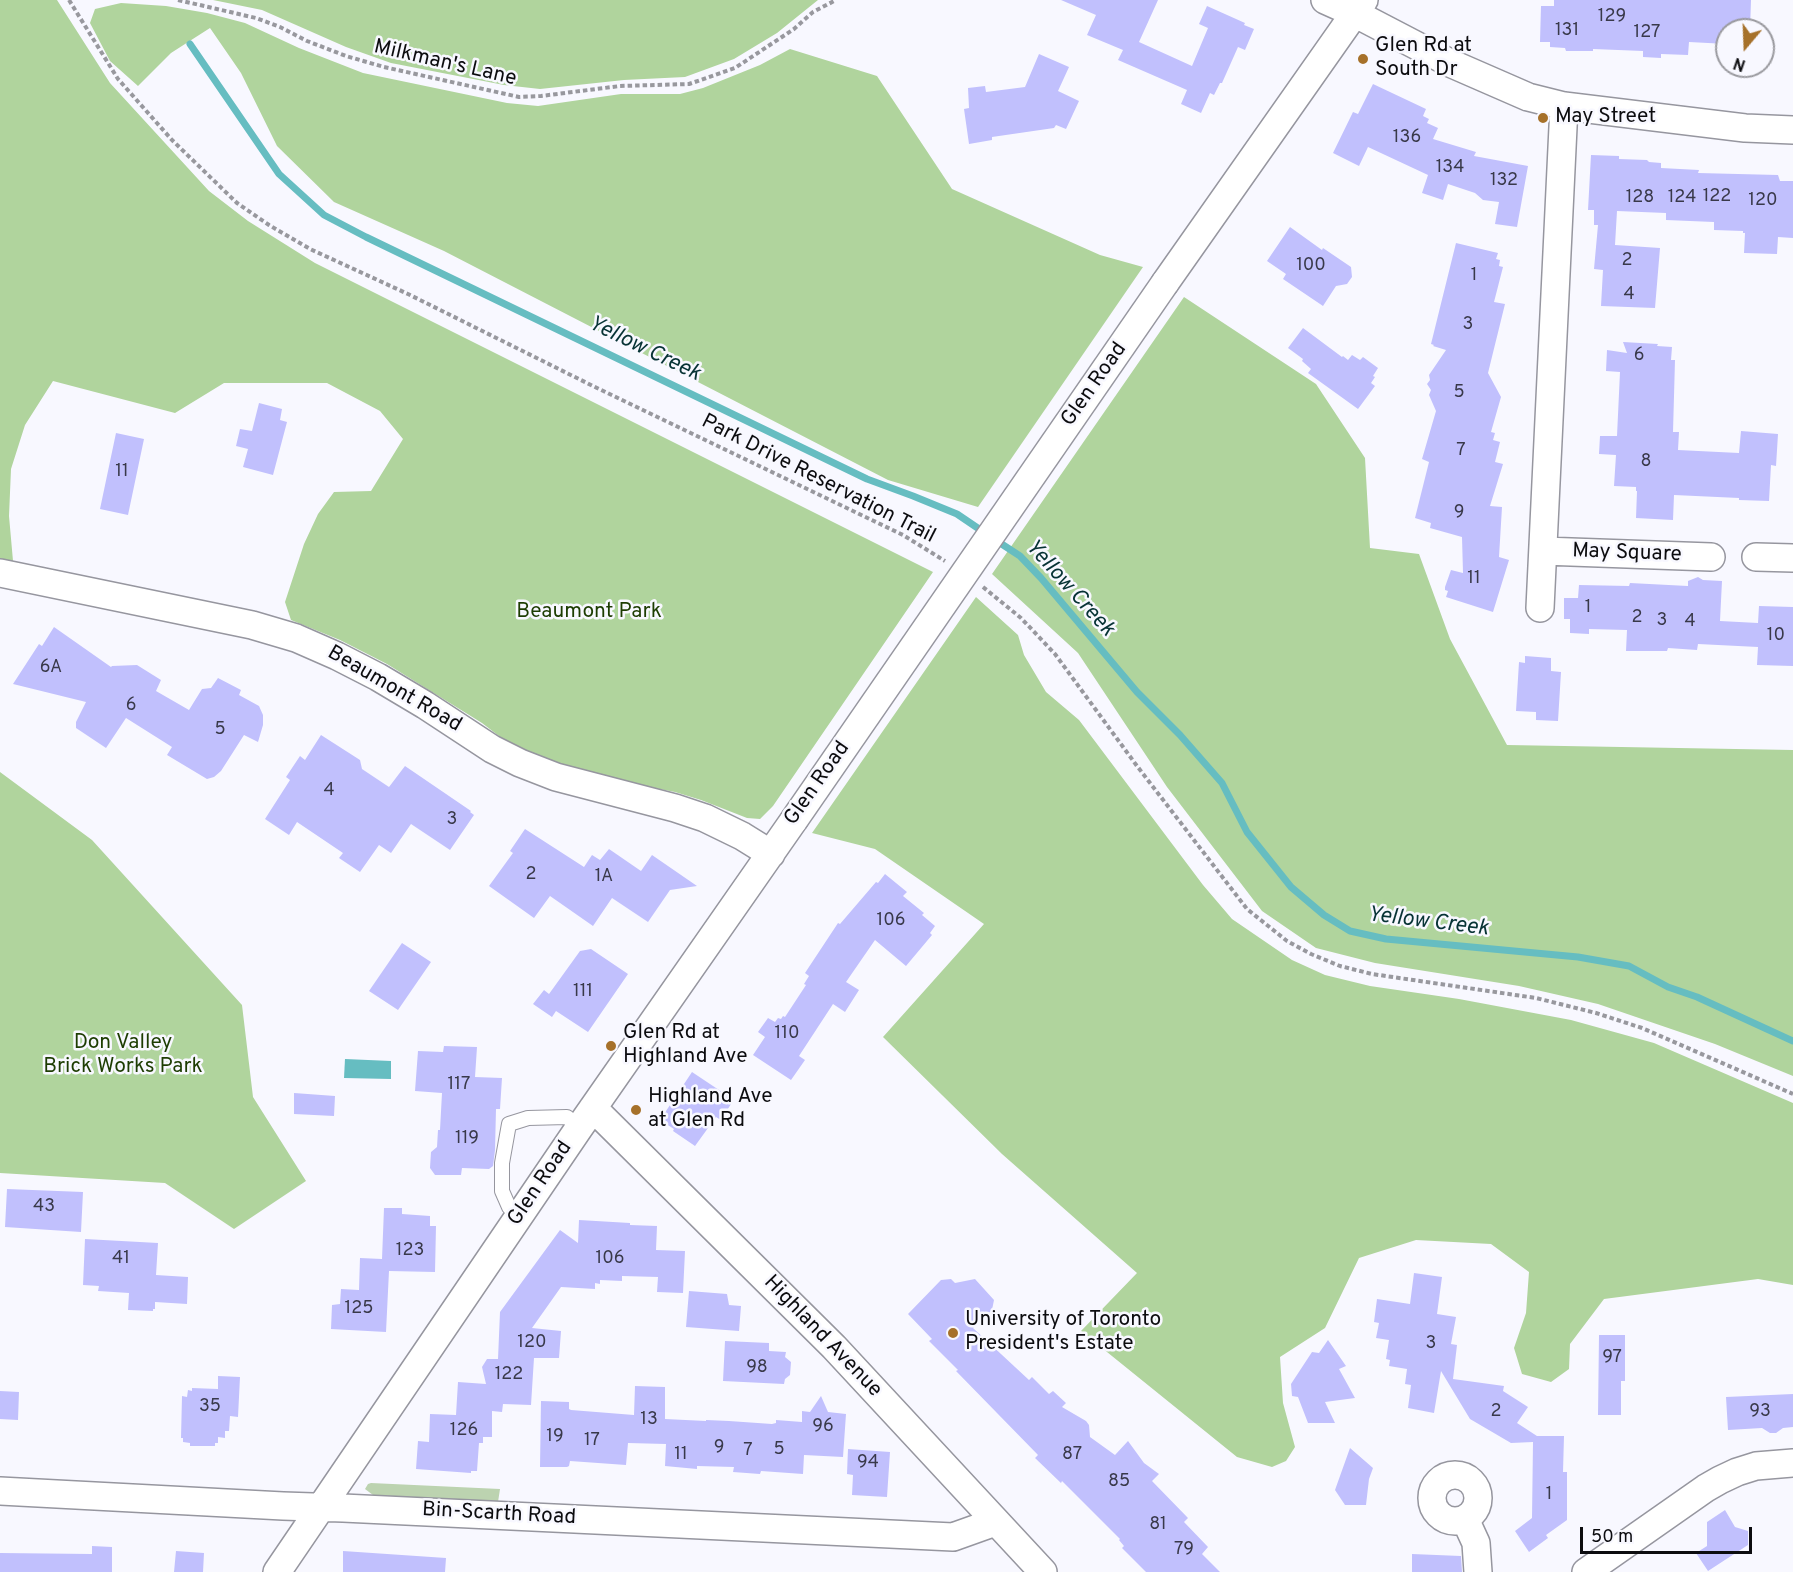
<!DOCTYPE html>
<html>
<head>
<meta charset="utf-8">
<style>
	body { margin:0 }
	#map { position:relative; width:1793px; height:1572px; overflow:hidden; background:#f8f8ff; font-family:Overpass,sans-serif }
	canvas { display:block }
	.north { position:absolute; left:1715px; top:18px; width:60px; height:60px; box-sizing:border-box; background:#f8f8ff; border:2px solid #9a9a9f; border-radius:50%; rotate:199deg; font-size:16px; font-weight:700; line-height:24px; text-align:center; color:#0c0c0f }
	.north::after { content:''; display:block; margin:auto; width:21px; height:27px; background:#a6712a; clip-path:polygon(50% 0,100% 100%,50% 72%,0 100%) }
	.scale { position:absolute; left:1580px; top:1527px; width:172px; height:27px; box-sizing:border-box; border:3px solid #0c0c0f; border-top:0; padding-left:8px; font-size:18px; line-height:21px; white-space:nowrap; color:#0c0c0f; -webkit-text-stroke:4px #f8f8ff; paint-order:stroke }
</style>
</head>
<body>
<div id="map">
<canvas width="1793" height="1572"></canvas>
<div class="north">N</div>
<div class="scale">50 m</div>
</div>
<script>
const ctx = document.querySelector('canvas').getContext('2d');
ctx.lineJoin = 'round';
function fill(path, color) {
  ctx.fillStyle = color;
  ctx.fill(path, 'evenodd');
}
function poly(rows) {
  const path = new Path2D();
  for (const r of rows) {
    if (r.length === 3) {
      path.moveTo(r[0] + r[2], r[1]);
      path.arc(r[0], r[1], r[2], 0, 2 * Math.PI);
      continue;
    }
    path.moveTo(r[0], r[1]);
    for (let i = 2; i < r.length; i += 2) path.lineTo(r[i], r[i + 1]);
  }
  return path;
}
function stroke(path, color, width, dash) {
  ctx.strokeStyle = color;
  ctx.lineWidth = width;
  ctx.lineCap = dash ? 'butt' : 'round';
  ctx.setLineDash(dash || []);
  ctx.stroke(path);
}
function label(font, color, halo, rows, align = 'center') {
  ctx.font = font + ' Overpass,sans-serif';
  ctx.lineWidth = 5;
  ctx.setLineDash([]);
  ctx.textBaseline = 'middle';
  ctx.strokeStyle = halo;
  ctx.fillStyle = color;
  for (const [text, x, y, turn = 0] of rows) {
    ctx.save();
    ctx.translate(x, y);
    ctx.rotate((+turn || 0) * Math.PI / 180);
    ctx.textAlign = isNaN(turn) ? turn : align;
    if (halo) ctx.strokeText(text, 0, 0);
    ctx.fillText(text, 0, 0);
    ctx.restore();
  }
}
fill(poly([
	[371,1483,500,1489,498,1502,373,1495,365,1489,368,1484]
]), '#bcd3b0');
fill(poly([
	[0,0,57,0,110,83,209,191,248,221,315,263,933,572,773,806,760,819,747,818,701,800,675,792,629,783,561,766,512,746,482,723,387,664,340,640,291,620,285,602,304,544,318,514,334,492,371,491,403,439,380,411,327,383,224,383,175,413,53,381,25,425,11,469,9,516,13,561,0,559],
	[213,0,818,0,777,33,734,59,685,77,624,80,540,89,504,85,391,63,346,47,262,10],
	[121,3,166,6,207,13,245,23,299,48,363,73,507,103,538,106,621,94,680,94,703,88,760,65,790,49,877,76,952,189,1100,255,1143,267,978,507,888,480,444,251,334,202,277,146,241,73,210,28,171,53,138,86,110,61,90,23,95,9],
	[1184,297,1316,384,1365,458,1370,548,1419,554,1450,639,1507,745,1793,750,1793,1076,1715,1044,1598,1004,1519,986,1375,963,1316,948,1262,911,1167,787,1078,653,992,574],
	[976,597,1018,635,1024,655,1046,692,1079,720,1203,885,1232,919,1292,960,1325,975,1370,986,1459,999,1571,1020,1654,1043,1793,1103,1793,1285,1758,1279,1604,1299,1570,1344,1569,1369,1551,1382,1522,1374,1514,1348,1526,1313,1529,1272,1491,1244,1416,1240,1359,1258,1325,1328,1280,1357,1283,1403,1295,1447,1286,1461,1272,1467,1237,1457,1081,1331,1137,1273,1002,1154,883,1037,984,924,875,849,812,833],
	[0,772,92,840,242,1005,253,1097,306,1181,234,1229,165,1183,0,1173]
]), '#b0d49d');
fill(poly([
	[345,1059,391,1061,391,1079,344,1078]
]), '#66bdc1');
stroke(poly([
	[190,44,279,174,324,215,366,237,867,479,913,496,957,514,985,533],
	[994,539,1020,556,1041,578,1137,692,1180,735,1222,783,1247,832,1291,887,1324,915,1350,931,1386,939,1578,957,1629,966,1668,987,1697,997,1793,1041]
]), '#66bdc1', 7);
fill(poly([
	[1061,0,1158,0,1139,42,1192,66,1208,28,1199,24,1207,6,1245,23,1244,25,1254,29,1245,50,1238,47,1222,83,1220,83,1214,95,1210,93,1201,113,1181,104,1187,90,1118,60,1123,50,1087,35,1096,15],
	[1554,0,1751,0,1750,30,1727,30,1727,44,1689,42,1688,55,1661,54,1661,58,1643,57,1643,51,1593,49,1593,51,1566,51,1565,48,1550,47,1550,42,1540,42,1541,6,1554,6],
	[1039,54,1069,67,1058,91,1079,101,1066,129,1056,125,1054,128,992,137,992,140,969,144,964,109,969,108,968,88,985,86,986,92,1025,87],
	[1373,84,1426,109,1423,116,1429,119,1427,123,1438,128,1433,139,1476,152,1474,156,1528,166,1517,227,1495,224,1499,202,1483,200,1475,193,1448,184,1443,200,1422,193,1428,175,1368,147,1359,166,1333,153,1353,112,1358,114],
	[1591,155,1619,156,1619,159,1647,160,1649,162,1661,163,1661,168,1699,170,1698,173,1778,175,1780,181,1793,181,1793,238,1778,237,1777,254,1744,253,1745,233,1743,233,1743,231,1714,230,1714,222,1666,220,1666,213,1617,211,1615,245,1660,248,1655,308,1601,306,1603,270,1594,269,1598,225,1594,225,1594,210,1588,210],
	[1290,227,1322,250,1323,248,1351,267,1352,277,1347,284,1336,286,1323,306,1283,279,1286,274,1267,261],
	[1456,243,1498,253,1496,259,1500,260,1499,266,1503,267,1494,302,1505,304,1488,373,1501,397,1491,432,1495,433,1493,440,1500,442,1495,462,1503,464,1490,506,1502,507,1499,557,1509,560,1493,612,1446,597,1448,591,1445,590,1445,587,1451,570,1463,573,1462,537,1430,528,1431,523,1415,518,1429,462,1422,459,1436,411,1429,395,1431,390,1427,384,1430,380,1429,375,1446,350,1433,346,1434,345,1431,344],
	[1303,328,1342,357,1343,356,1348,360,1352,355,1360,360,1363,357,1378,368,1373,376,1375,377,1371,383,1375,386,1358,409,1308,373,1311,369,1302,361,1303,359,1288,348],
	[1623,342,1658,344,1657,346,1672,347,1671,360,1675,360,1673,432,1679,432,1678,450,1739,453,1741,431,1778,434,1776,466,1771,465,1769,501,1739,500,1739,498,1674,495,1673,520,1636,518,1637,491,1636,491,1636,487,1614,486,1616,455,1599,454,1600,436,1617,436,1620,372,1606,371,1607,350,1627,353],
	[259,403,282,409,280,420,287,422,273,475,243,467,248,449,236,446,240,429,252,431],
	[116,433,144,439,128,515,100,509],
	[1698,577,1703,580,1722,581,1720,621,1758,623,1759,606,1793,607,1793,666,1757,665,1758,647,1698,644,1697,650,1668,648,1667,651,1626,651,1627,630,1589,629,1589,634,1570,633,1570,619,1564,619,1564,598,1578,598,1579,585,1629,586,1630,583,1688,586,1688,581],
	[54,627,111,667,112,666,137,665,161,680,156,691,189,710,202,689,211,688,218,678,241,690,239,695,259,706,263,715,263,725,258,742,244,735,221,771,214,777,207,779,167,755,172,747,126,718,106,748,76,728,76,722,86,702,13,684,39,644,42,646],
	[1525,656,1551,658,1551,671,1561,672,1558,721,1536,720,1536,712,1516,711,1519,662,1525,663],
	[321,735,360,760,362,769,389,787,405,766,471,811,470,812,474,815,450,850,411,824,391,853,379,845,360,872,339,858,343,853,297,822,289,835,265,819,290,780,286,777,300,756,305,760],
	[525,829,584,867,592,855,600,860,609,849,641,871,652,855,697,886,670,890,648,922,612,898,593,926,550,896,534,918,489,886,513,853,510,851],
	[885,874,907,892,903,896,924,913,922,915,935,926,930,933,932,935,906,966,875,940,846,982,859,990,845,1012,833,1004,799,1056,805,1060,791,1080,753,1055,765,1037,758,1032,768,1018,775,1022,778,1018,781,1019,783,1016,785,1017,806,985,804,984,809,976,805,973,838,923,840,924,876,882,878,883],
	[402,943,431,962,398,1010,369,991],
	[591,949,628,974,588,1032,556,1011,552,1017,533,1004,544,990,549,994,580,951],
	[444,1046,477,1047,475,1077,502,1078,500,1109,496,1109,495,1150,493,1166,489,1169,462,1168,461,1175,435,1175,430,1168,431,1152,437,1147,438,1130,440,1130,442,1093,415,1091,418,1051,443,1052],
	[692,1072,728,1096,726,1100,731,1104,721,1120,716,1117,695,1146,673,1131,674,1129,660,1120],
	[294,1093,335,1096,334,1116,294,1114],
	[7,1189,83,1192,81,1232,5,1227],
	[384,1208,402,1208,402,1214,430,1216,430,1226,436,1226,435,1272,389,1271,386,1332,331,1329,332,1305,340,1304,341,1289,359,1290,360,1258,382,1259],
	[579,1220,630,1223,630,1225,657,1226,656,1250,685,1251,683,1293,657,1292,658,1277,622,1276,622,1281,600,1280,600,1284,595,1283,595,1289,561,1287,532,1328,561,1331,559,1358,534,1358,531,1405,503,1404,502,1412,492,1411,492,1437,483,1437,483,1443,479,1443,477,1471,471,1471,471,1473,416,1469,418,1441,429,1442,430,1414,456,1415,458,1382,486,1384,482,1367,487,1359,498,1359,500,1312,560,1230,578,1243],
	[85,1239,158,1243,156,1275,188,1277,187,1304,155,1302,155,1309,153,1309,153,1311,128,1310,129,1293,98,1291,99,1286,83,1285],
	[1414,1273,1442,1277,1437,1314,1456,1317,1451,1344,1457,1345,1453,1379,1504,1386,1503,1391,1528,1407,1517,1423,1537,1436,1564,1436,1563,1472,1567,1472,1567,1520,1546,1535,1548,1538,1529,1552,1515,1531,1532,1518,1533,1442,1511,1443,1470,1419,1441,1371,1434,1413,1408,1408,1411,1385,1405,1384,1407,1369,1389,1366,1390,1360,1386,1359,1389,1340,1376,1338,1379,1323,1374,1322,1377,1299,1410,1304],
	[951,1279,955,1283,975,1279,994,1300,992,1310,973,1328,1029,1380,1032,1377,1049,1394,1053,1391,1066,1403,1062,1407,1086,1421,1089,1425,1090,1437,1115,1455,1128,1441,1144,1463,1159,1474,1152,1481,1188,1518,1184,1522,1208,1547,1202,1554,1220,1572,1146,1572,1122,1548,1124,1546,1119,1540,1120,1539,1062,1481,1061,1483,1035,1458,1038,1455,956,1371,958,1370,929,1341,932,1339,908,1314,941,1280],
	[689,1291,727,1294,729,1305,741,1306,739,1331,686,1327],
	[1599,1335,1625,1335,1625,1381,1621,1381,1621,1415,1598,1415],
	[1328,1340,1346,1366,1339,1369,1355,1398,1325,1402,1335,1423,1308,1423,1298,1397,1292,1396,1291,1384,1312,1352,1319,1353],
	[725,1341,769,1343,769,1351,786,1352,785,1357,791,1362,790,1375,785,1379,784,1384,723,1381],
	[218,1376,240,1377,238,1417,230,1416,229,1431,225,1431,225,1438,218,1437,218,1443,215,1443,215,1446,190,1446,190,1443,183,1442,183,1438,181,1438,182,1396,187,1397,188,1390,192,1391,192,1388,218,1389],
	[635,1386,665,1387,665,1419,706,1421,706,1420,729,1421,772,1424,776,1423,776,1420,802,1422,802,1411,810,1412,821,1396,828,1412,846,1414,843,1457,804,1455,803,1474,761,1471,760,1474,733,1472,734,1467,697,1466,697,1469,665,1466,666,1444,628,1443,626,1465,570,1461,569,1466,567,1467,540,1467,541,1401,569,1402,569,1409,571,1410,634,1415],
	[0,1391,19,1392,18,1420,0,1419],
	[1793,1394,1793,1427,1783,1428,1776,1433,1770,1433,1762,1428,1728,1430,1726,1397],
	[1350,1448,1373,1468,1369,1479,1366,1505,1345,1505,1335,1490],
	[848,1449,890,1452,887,1497,852,1495,853,1475,847,1474],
	[1725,1510,1735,1527,1748,1531,1748,1545,1708,1571,1696,1553,1707,1546,1707,1522],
	[92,1546,112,1547,112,1572,0,1572,0,1553,92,1554],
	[176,1551,204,1553,203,1572,174,1572],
	[343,1551,446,1558,445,1572,343,1572],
	[1412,1554,1461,1556,1462,1572,1412,1572]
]), '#c1c0fd');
const service = poly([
	[518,1217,509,1207,502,1191,502,1163,509,1124,528,1118,567,1117,579,1128]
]);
const minor = poly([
	[1325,0,1354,13,1450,63,1528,97,1564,106,1745,128,1793,130],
	[1165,283,1364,0],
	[1543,551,1711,557],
	[1756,557,1793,558],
	[0,573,252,625,296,638,337,656,378,677,425,705,492,749,520,763,556,777,675,808,705,818,742,836,771,854],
	[1540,608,1564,106],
	[593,1108,834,1347,1043,1572],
	[1455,1498,23],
	[0,1491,283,1506,343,1508,953,1537,995,1522],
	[1465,1519,1476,1543,1478,1572],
	[277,1572,579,1128,794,820],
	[1586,1572,1706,1488,1720,1480,1737,1472,1756,1466,1793,1463]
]);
stroke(service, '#96969f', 16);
stroke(minor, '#96969f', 30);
stroke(poly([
	[69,0,118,79,172,140,237,203,269,225,310,249,408,294,597,388,903,535,945,561],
	[178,0,256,18,280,27,307,41,346,56,384,67,519,97,541,96,620,86,689,84,735,68,794,29,813,12,836,0],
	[983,587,1021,618,1055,654,1137,766,1247,909,1287,941,1311,954,1340,966,1372,974,1536,998,1596,1013,1642,1028,1793,1094]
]), '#98989e', 4, [4.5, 3]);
stroke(service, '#fff', 14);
stroke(minor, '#fff', 27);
const minorBridge = poly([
	[794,820,1165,283]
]);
stroke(minorBridge, '#96969f', 30, []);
stroke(minorBridge, '#fff', 27);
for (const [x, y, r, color] of [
	[1363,59,6,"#a6712a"],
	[1543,118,6,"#a6712a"],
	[611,1046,6,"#a6712a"],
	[636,1110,6,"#a6712a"],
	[953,1333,6,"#a6712a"]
]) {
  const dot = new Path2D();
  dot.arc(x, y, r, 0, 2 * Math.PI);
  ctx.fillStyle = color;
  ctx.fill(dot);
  stroke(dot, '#f8f8ff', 2);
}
label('18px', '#39394a', null, [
	["129",1612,17],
	["131",1567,31],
	["127",1647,33],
	["136",1407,138],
	["134",1450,168],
	["132",1504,181],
	["122",1717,197],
	["128",1640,198],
	["124",1682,198],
	["120",1763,201],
	["2",1627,261],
	["100",1311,266],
	["1",1474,276],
	["4",1629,295],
	["3",1468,325],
	["6",1639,356],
	["5",1459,393],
	["7",1461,451],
	["8",1646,462],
	["11",122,472],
	["9",1459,513],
	["11",1474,579],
	["1",1588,608],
	["2",1637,618],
	["3",1662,621],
	["4",1690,622],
	["10",1776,636],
	["6A",51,668],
	["6",131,706],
	["5",220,730],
	["4",329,791],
	["3",452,820],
	["2",531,875],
	["1A",604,877],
	["106",891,921],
	["111",583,992],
	["110",787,1034],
	["117",459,1085],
	["119",467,1139],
	["43",44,1207],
	["123",410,1251],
	["41",121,1259],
	["106",610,1259],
	["125",359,1309],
	["120",532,1343],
	["3",1431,1344],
	["97",1612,1358],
	["98",757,1368],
	["122",509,1375],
	["35",210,1407],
	["2",1496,1412],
	["93",1760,1412],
	["13",649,1420],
	["96",823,1427],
	["126",464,1431],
	["19",555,1437],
	["17",592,1441],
	["9",719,1448],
	["5",779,1450],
	["7",748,1451],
	["11",681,1455],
	["87",1072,1455],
	["94",868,1463],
	["85",1119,1482],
	["1",1549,1495],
	["81",1158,1525],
	["79",1184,1550]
]);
label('21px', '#0c0c0f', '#f8f8ff', [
	["Glen Rd at",1375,47],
	["South Dr",1375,71],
	["May Street",1555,118],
	["Glen Rd at",623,1034],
	["Highland Ave",623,1058],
	["Highland Ave",648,1098],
	["at Glen Rd",648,1122],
	["University of Toronto",965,1321],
	["President's Estate",965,1345]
], 'left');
label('21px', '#0c0c0f', '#f8f8ff', [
	["Milkman's Lane",445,64,13],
	["Glen Road",1095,385,-55],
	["Park Drive Reservation Trail",818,480,27],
	["May Square",1627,554,2],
	["Beaumont Road",394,690,30],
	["Glen Road",818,784,-55],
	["Glen Road",541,1184,-56],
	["Highland Avenue",822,1337,46],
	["Bin-Scarth Road",499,1515,3]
]);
label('21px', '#1d3d02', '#f8f8ff', [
	["Beaumont Park",589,613],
	["Don Valley",123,1044],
	["Brick Works Park",123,1068]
]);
label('italic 22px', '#073335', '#f8f8ff', [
	["Yellow Creek",644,350,26],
	["Yellow Creek",1069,589,48],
	["Yellow Creek",1428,923,7]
]);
</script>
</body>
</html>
